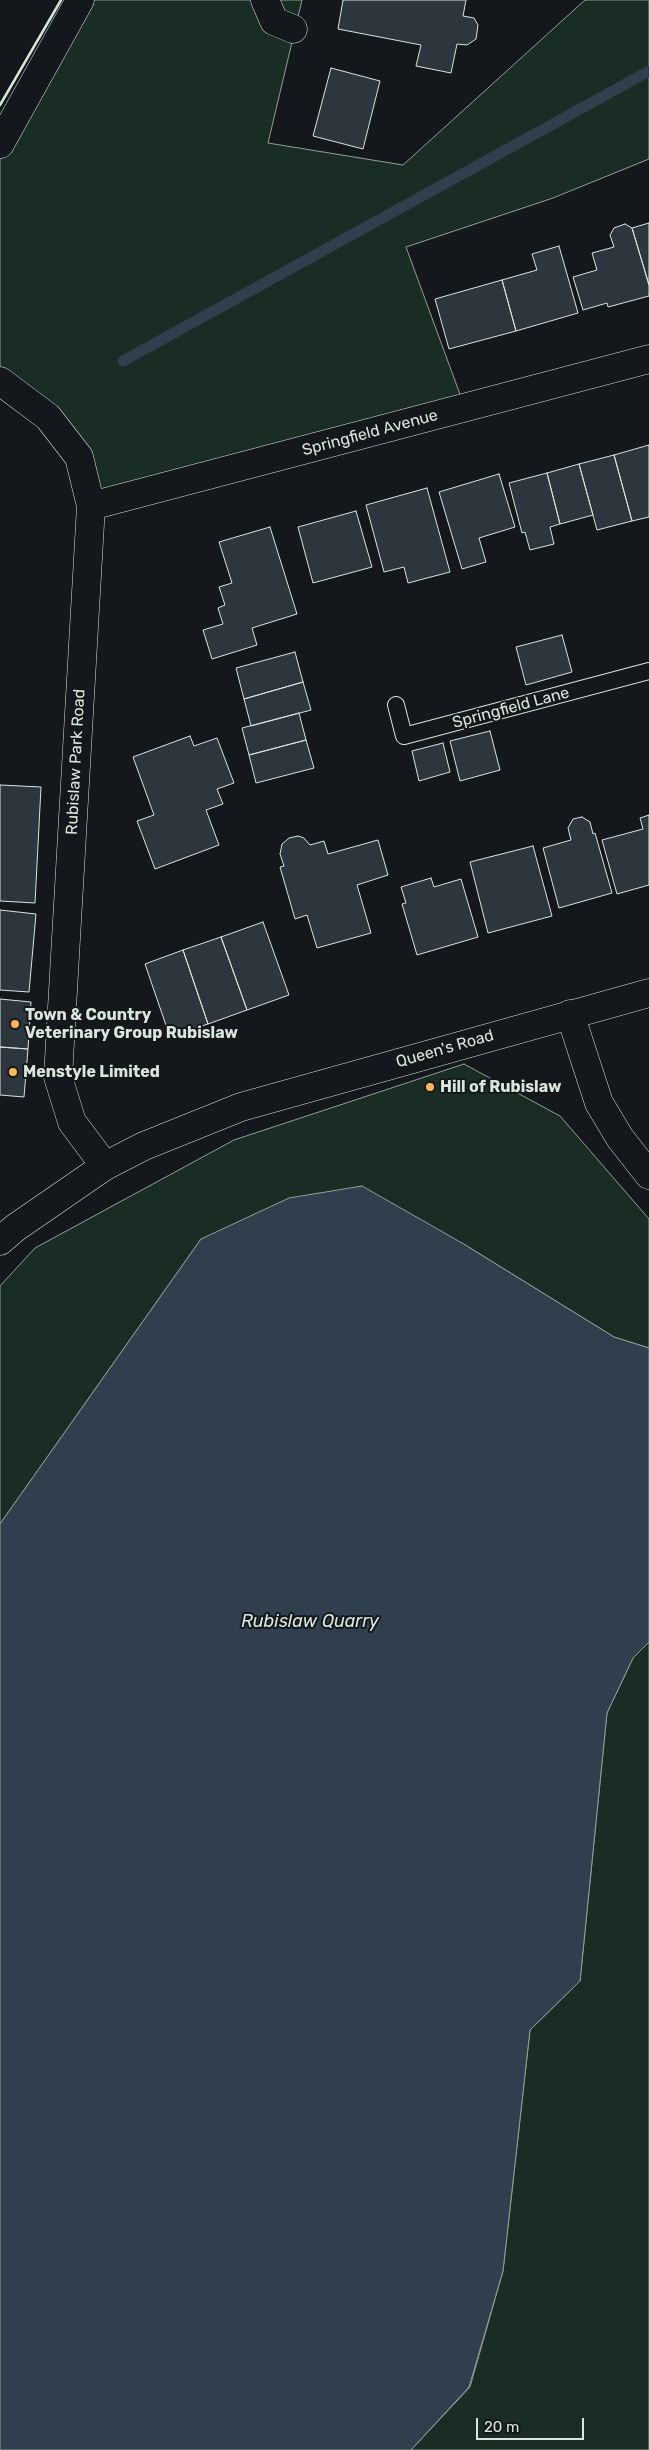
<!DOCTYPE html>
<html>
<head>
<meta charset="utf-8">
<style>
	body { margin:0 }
	#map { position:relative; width:649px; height:2450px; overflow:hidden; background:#14181c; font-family:Rubik,sans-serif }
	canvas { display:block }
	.scale { position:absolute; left:476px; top:2418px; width:108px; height:22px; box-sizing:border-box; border:2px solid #d8e6dc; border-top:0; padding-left:6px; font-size:15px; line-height:18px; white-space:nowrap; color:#d8e6dc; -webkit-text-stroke:4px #14181c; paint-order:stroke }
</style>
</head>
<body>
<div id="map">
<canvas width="649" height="2450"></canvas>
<div class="scale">20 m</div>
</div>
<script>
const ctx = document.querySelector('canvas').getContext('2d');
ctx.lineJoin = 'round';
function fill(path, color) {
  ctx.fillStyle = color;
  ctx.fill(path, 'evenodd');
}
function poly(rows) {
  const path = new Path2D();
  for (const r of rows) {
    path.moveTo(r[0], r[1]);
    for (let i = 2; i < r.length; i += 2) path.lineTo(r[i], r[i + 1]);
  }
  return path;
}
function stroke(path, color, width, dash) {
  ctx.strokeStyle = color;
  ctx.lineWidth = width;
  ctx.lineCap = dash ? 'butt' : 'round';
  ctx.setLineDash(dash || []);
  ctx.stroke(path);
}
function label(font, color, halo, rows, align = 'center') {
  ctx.font = font + ' Rubik,sans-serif';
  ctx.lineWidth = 4;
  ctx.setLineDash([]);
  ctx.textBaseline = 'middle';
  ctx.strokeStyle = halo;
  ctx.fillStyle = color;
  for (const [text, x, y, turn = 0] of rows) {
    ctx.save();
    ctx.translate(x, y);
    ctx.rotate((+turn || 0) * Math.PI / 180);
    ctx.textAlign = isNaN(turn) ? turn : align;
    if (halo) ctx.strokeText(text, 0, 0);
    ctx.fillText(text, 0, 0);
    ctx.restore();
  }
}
const green = poly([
	[80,0,302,0,268,143,403,165,585,0,649,0,649,159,553,198,406,247,465,408,91,506,79,457,0,381,0,144,80,0],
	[464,1064,560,1116,649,1219,649,1348,614,1337,462,1243,201,1239,0,1524,0,1286,35,1248,234,1140,464,1064],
	[649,1642,649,2450,411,2450,470,2387,503,2271,530,2030,580,1981,607,1713,633,1658,649,1642]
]);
fill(green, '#1a2d24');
stroke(green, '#939e99', 1);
const water = poly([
	[362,1186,462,1243,614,1337,649,1348,649,1642,633,1658,607,1713,580,1981,530,2030,503,2271,469,2387,411,2450,0,2450,0,1524,201,1239,289,1198,362,1186]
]);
fill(water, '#2f3f4d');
stroke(water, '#939e99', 1);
stroke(poly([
	[123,361,649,71]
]), '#2f3f4d', 11);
const building = poly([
	[343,0,466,0,463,16,474,18,478,25,476,39,467,45,457,44,451,73,416,66,421,45,338,29,343,0],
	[331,68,380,81,363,149,313,136,331,68],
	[649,223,649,285,632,228,649,223],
	[625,224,632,228,649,285,649,296,608,307,607,303,583,310,573,277,597,270,592,253,614,247,610,235,614,228,625,224],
	[559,246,578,313,516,331,502,280,537,270,532,254,559,246],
	[502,280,516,331,449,349,435,299,502,280],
	[649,445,649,517,632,521,614,455,649,445],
	[614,455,632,521,597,530,579,464,614,455],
	[579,464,593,515,560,524,547,473,579,464],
	[547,473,560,524,550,527,554,544,530,550,525,532,522,533,509,483,547,473],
	[499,474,515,527,479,538,486,562,462,569,439,492,499,474],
	[427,488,450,572,408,583,404,567,384,572,366,505,427,488],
	[356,511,372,567,313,583,298,527,356,511],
	[270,527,297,614,252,628,257,645,212,659,203,630,223,624,218,608,225,605,219,587,232,583,219,542,270,527],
	[562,635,572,672,526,685,516,647,562,635],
	[295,652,303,682,244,699,236,668,295,652],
	[303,682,311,710,251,726,244,699,303,682],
	[299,713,306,740,249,755,242,728,299,713],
	[490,731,500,770,460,781,450,741,490,731],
	[190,736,194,746,217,738,234,783,217,789,223,804,206,810,219,845,155,869,137,821,154,815,133,757,190,736],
	[306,740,314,768,256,783,249,755,306,740],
	[443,743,450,772,419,781,412,751,443,743],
	[0,785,41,787,35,903,0,901,0,785],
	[649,815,649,885,617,894,602,840,643,829,640,818,649,815],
	[582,817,590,822,593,834,595,833,612,893,559,908,543,848,571,840,568,828,573,819,582,817],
	[298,836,304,838,310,845,324,841,328,854,378,840,388,875,357,885,371,933,317,948,307,915,295,919,280,867,284,866,280,854,282,844,289,838,298,836],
	[533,846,552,916,488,933,470,862,533,846],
	[431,878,434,887,461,879,478,937,417,955,402,904,406,903,401,887,431,878],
	[0,910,36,914,29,992,0,990,0,910],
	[263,922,289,995,247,1010,221,937,263,922],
	[221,937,247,1010,208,1024,183,950,221,937],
	[183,950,208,1024,170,1037,145,964,183,950],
	[0,999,31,1002,28,1049,0,1047,0,999],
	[0,1047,28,1049,24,1097,0,1095,0,1047]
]);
fill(building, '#2c363c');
stroke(building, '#d8e6dc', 1);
const lane = poly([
	[396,705,404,736,649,671]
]);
const street = poly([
	[265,0,274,21,293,29],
	[0,144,80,0],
	[0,381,48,417,79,457,91,506,58,1077,72,1122,105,1166],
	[91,506,649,359],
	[570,1014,599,1103,620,1138,649,1175]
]);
const primary = poly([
	[0,1241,15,1228,105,1166,144,1146,241,1107,649,993]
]);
stroke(lane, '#d8e6dc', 18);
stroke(street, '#d8e6dc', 29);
stroke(primary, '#d8e6dc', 29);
stroke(lane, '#14181c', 16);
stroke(street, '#14181c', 28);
stroke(primary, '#14181c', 28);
stroke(poly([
	[0,105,61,0]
]), '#d8e6dc', 2.5);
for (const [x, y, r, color] of [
	[15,1024,5,"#ffb74d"],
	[13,1072,5,"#ffb74d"],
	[430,1087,5,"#ffb74d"]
]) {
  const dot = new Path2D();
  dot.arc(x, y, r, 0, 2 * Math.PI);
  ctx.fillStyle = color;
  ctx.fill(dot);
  stroke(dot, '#14181c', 2);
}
label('16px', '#d8e6dc', '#14181c', [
	["Springfield Avenue",370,433,-15],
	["Springfield Lane",511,708,-15],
	["Rubislaw Park Road",76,762,-87],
	["Queen's Road",445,1049,-16]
]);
label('bold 16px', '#d8e6dc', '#14181c', [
	["Town & Country",25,1015],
	["Veterinary Group Rubislaw",25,1033],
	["Menstyle Limited",23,1072],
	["Hill of Rubislaw",440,1087]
], 'left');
label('italic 18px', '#d8e6dc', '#14181c', [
	["Rubislaw Quarry",310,1622]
]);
</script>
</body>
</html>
